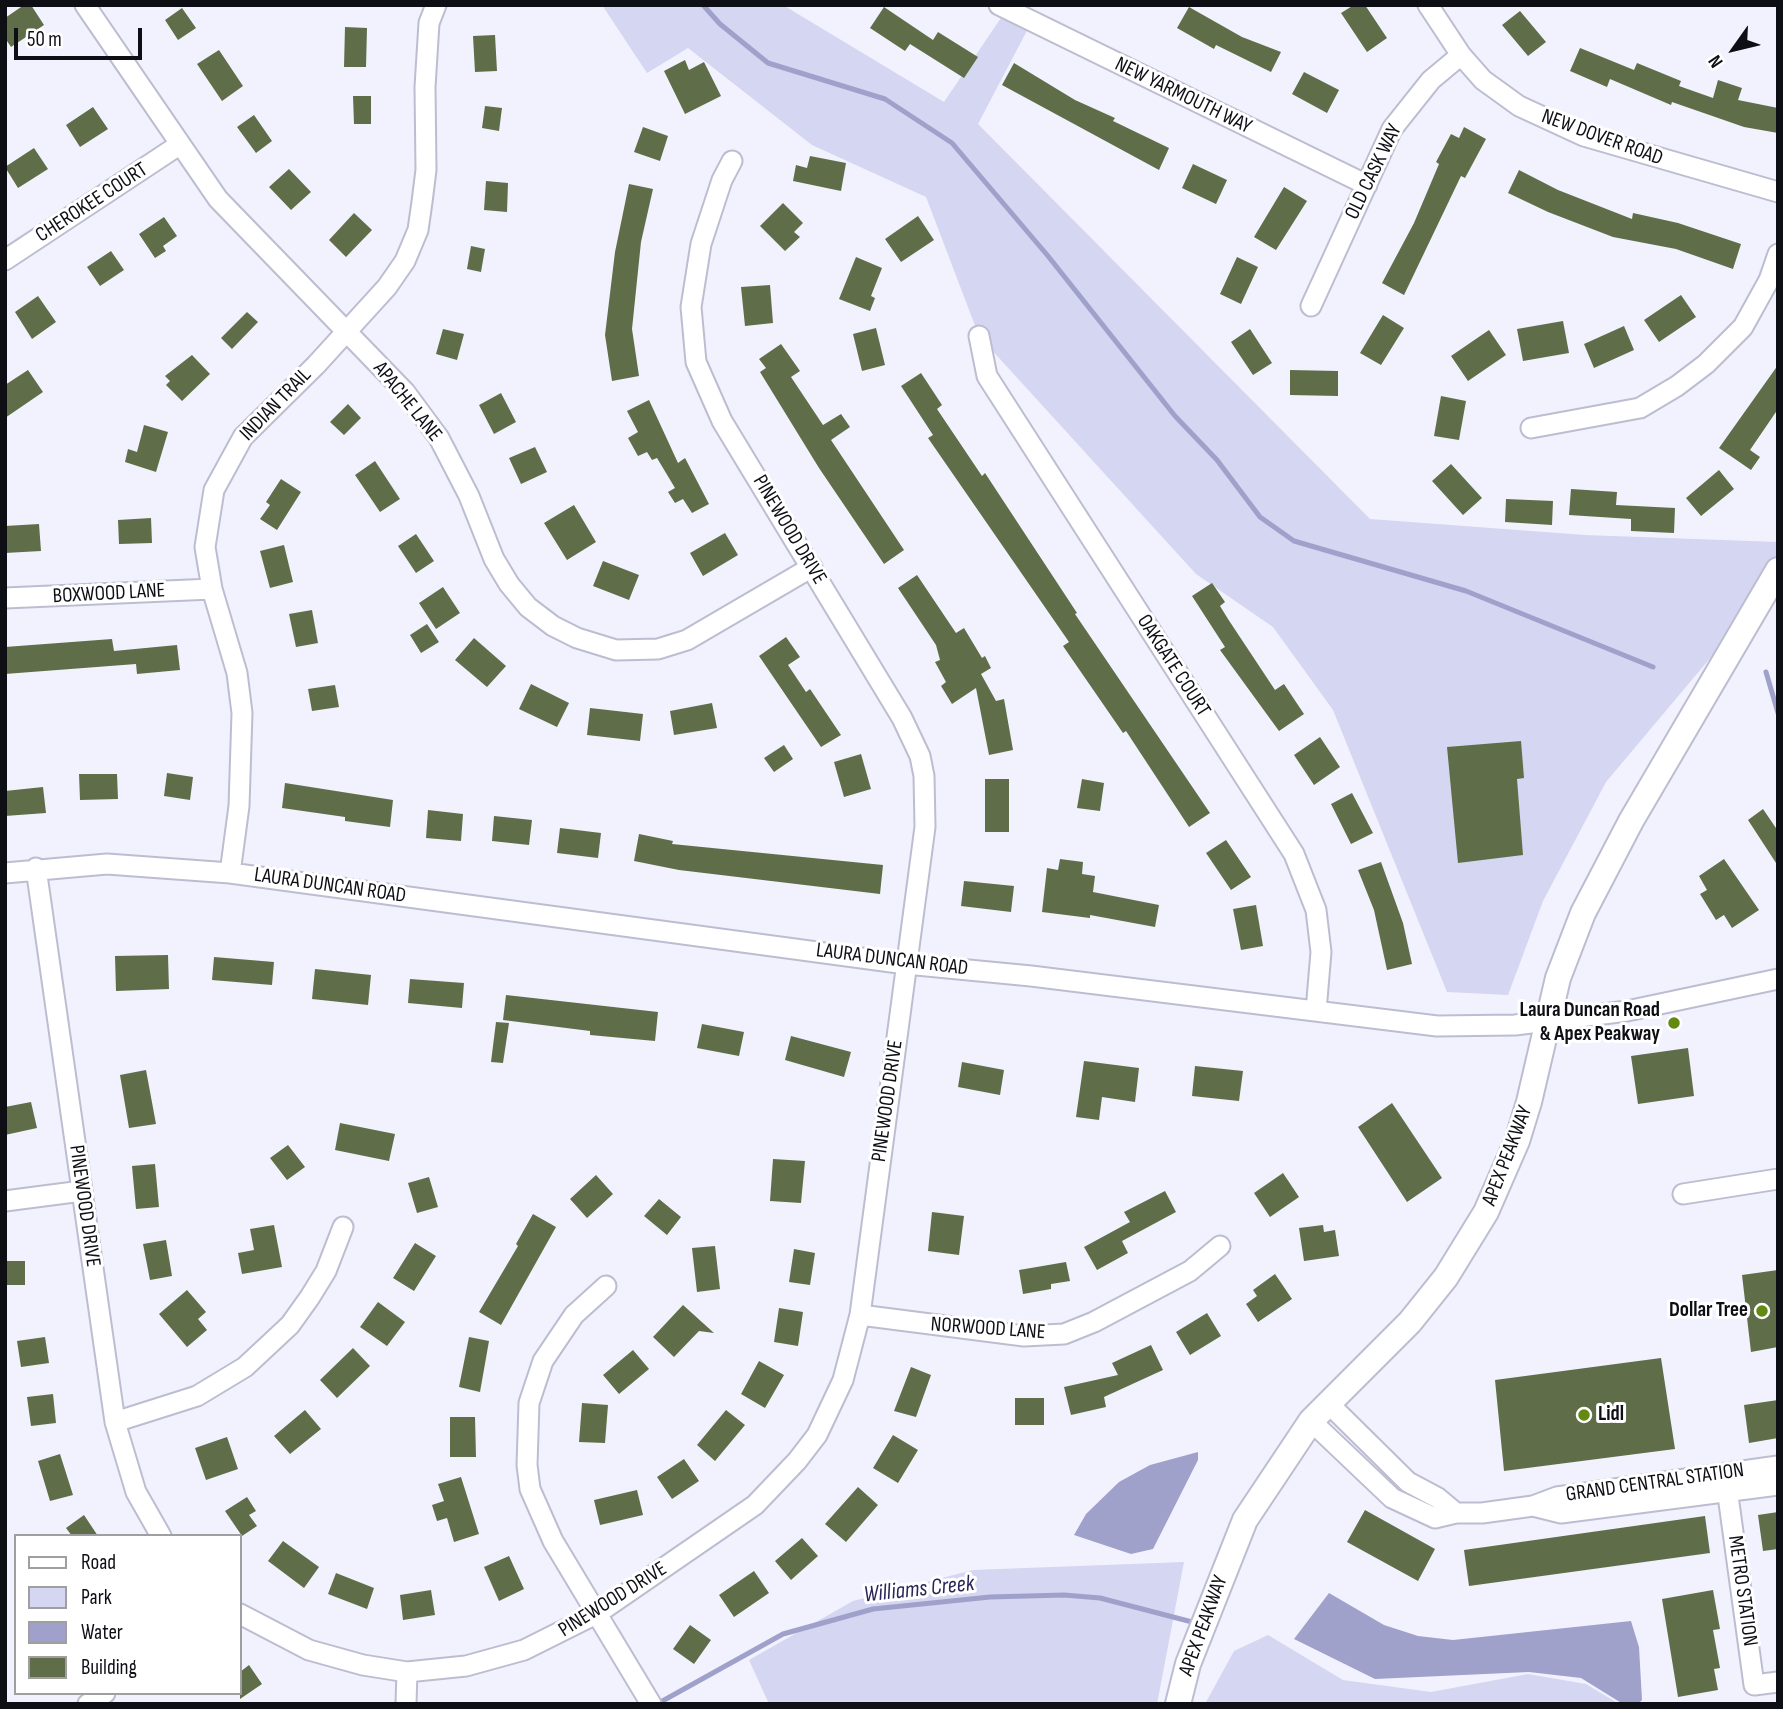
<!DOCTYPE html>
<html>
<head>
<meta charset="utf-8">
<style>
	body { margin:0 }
	#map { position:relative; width:1783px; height:1709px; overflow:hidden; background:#f1f2fe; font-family:"Sofia Sans Condensed",sans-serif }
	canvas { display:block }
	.frame { position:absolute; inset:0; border:7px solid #0e0e15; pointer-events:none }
	.legend { position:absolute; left:14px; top:1534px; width:228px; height:161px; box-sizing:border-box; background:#fff; border:2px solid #9f9fa1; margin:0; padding:9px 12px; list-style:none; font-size:21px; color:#0e0e15 }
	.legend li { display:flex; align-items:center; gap:14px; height:35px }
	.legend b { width:35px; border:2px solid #9f9fa1 }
	.north { position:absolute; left:1699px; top:14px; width:70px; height:70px; -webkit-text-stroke:5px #fff; paint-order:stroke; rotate:236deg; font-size:19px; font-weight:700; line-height:28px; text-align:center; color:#0e0e15 }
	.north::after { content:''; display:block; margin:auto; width:24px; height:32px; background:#0e0e15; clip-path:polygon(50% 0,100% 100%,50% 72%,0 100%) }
	.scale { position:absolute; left:14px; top:28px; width:128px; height:32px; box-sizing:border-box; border:4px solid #0e0e15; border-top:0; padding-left:9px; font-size:21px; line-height:24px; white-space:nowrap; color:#0e0e15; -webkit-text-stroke:5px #fff; paint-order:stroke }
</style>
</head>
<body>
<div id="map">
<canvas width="1783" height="1709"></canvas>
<div class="frame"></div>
<ul class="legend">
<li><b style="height:9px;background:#fff"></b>Road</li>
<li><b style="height:19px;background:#d5d6f1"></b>Park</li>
<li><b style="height:19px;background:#a0a1ca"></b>Water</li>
<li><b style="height:19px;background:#5f6e49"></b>Building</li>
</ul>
<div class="north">N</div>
<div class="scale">50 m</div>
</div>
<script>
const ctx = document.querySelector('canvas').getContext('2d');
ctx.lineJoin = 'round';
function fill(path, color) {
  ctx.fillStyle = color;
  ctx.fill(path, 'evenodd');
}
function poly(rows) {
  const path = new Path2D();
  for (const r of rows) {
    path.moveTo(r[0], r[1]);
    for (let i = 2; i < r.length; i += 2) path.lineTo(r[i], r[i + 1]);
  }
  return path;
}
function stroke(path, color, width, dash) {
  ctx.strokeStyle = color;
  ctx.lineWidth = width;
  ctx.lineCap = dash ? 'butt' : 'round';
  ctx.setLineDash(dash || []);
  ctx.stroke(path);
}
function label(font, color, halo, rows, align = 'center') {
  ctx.font = font + ' "Sofia Sans Condensed",sans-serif';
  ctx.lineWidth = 6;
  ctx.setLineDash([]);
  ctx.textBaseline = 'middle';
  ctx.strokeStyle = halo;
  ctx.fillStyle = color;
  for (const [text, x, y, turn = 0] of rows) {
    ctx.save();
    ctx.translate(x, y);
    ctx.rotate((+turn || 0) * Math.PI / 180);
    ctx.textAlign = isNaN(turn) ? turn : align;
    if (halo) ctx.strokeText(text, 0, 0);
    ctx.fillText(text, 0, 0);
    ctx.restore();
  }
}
fill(poly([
	[602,5,783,5,944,102,1007,9,1032,21,978,124,1370,519,1585,535,1778,542,1778,572,1759,600,1606,782,1543,901,1508,995,1447,992,1333,710,1273,627,1196,574,979,336,926,197,812,145,688,48,647,73],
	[1184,1562,1157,1704,769,1704,749,1660,853,1601,973,1570],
	[1268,1635,1343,1680,1431,1692,1528,1674,1586,1684,1619,1704,1205,1704,1234,1651]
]), '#d5d6f1');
fill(poly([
	[1198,1452,1198,1460,1153,1549,1131,1554,1074,1535,1086,1514,1119,1482,1150,1465],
	[1329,1593,1384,1625,1418,1636,1453,1640,1631,1621,1639,1647,1642,1700,1638,1704,1623,1704,1581,1678,1529,1672,1375,1679,1294,1639]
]), '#a0a1ca');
stroke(poly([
	[703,5,720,24,768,63,885,99,952,143,1048,256,1175,416,1217,460,1260,517,1294,541,1466,591,1653,667],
	[1766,672,1778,713],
	[657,1704,783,1634,873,1609,990,1597,1064,1595,1100,1598,1196,1623]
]), '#a0a1ca', 5);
fill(poly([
	[24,5,31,5,44,25,11,47,5,38,5,18],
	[1354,5,1365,5,1387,38,1367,52,1341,13],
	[884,7,933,40,938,32,978,57,964,78,910,44,905,51,870,28],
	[1189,7,1242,37,1281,52,1271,72,1216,45,1214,49,1177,28],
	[182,8,196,28,178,40,165,20],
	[1520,11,1546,42,1528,56,1502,25],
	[345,27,367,28,366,67,344,67],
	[495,35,497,71,475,72,473,36],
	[1580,48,1634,70,1637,63,1681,81,1679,86,1713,98,1718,80,1742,88,1738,100,1778,108,1778,133,1744,127,1672,102,1671,105,1610,79,1607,87,1570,71],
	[219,50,243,86,222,101,197,64],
	[685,60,689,70,704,62,721,96,685,114,664,71],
	[1014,63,1075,100,1115,118,1113,121,1169,148,1159,170,1002,85],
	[1304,72,1339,90,1327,113,1292,94],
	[353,96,371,96,371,124,354,124],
	[485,106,502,108,499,131,482,128],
	[93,107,108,129,80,147,66,125],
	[254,115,272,141,256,153,237,127],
	[643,127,668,136,660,161,634,152],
	[1464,127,1486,139,1465,178,1461,176,1404,295,1382,283,1414,223,1439,164,1436,162,1451,134,1459,138],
	[34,148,48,169,18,188,5,167],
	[810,156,846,163,841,191,793,181,796,165,807,168],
	[1193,164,1227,180,1216,204,1182,188],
	[289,169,311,192,291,210,269,187],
	[1519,170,1558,190,1632,219,1633,213,1678,223,1741,244,1733,269,1676,249,1613,237,1548,212,1508,193],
	[486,181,508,183,507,212,484,210],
	[629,184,653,189,641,242,632,329,639,376,612,381,605,335,615,252],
	[1284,187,1307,201,1276,250,1254,237],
	[783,203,803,223,794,232,800,237,785,251,760,226],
	[354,213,372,230,346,257,329,240],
	[918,216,934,240,901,262,885,239],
	[164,217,177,236,163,246,166,251,155,258,139,234],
	[471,246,485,249,481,272,467,269],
	[111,251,124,270,100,286,87,267],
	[856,257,882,268,871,296,875,298,870,311,839,299],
	[1237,257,1258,267,1241,304,1220,294],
	[770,285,773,323,745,326,741,287],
	[1681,295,1696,317,1659,342,1644,320],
	[38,296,56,322,32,339,15,312],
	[247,312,258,322,232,349,221,338],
	[1383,315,1404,328,1381,365,1360,353],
	[1563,321,1569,353,1523,361,1517,329],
	[1624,326,1634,350,1594,368,1584,344],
	[876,328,885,365,862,371,853,334],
	[443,329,464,334,457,360,436,354],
	[1250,329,1272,363,1253,375,1231,342],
	[1489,330,1506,355,1468,381,1451,356],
	[781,344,800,371,791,377,823,425,841,414,850,427,831,440,904,550,884,564,819,468,760,372,766,368,759,359],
	[192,355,210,374,182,401,166,385,170,381,165,376],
	[1778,365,1778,409,1750,450,1760,457,1751,470,1719,448],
	[28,370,43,392,5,418,5,385],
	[1290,370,1338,371,1338,396,1290,395],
	[921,373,942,405,937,409,982,476,985,473,1077,613,1075,614,1210,813,1189,827,1126,731,1123,733,1063,646,1069,642,928,438,933,435,901,386],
	[501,393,516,422,494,434,479,405],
	[1441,396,1466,401,1459,440,1434,436],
	[649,400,678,463,685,458,709,504,692,513,683,499,675,503,668,492,675,488,657,458,652,460,647,452,638,456,628,438,638,432,627,411],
	[348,404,361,418,344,435,330,422],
	[144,425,168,432,156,472,125,462,128,449,137,452],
	[535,447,547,472,521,484,509,458],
	[375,461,400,499,380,512,355,475],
	[1451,464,1482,498,1463,515,1432,481],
	[1719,470,1734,489,1701,516,1686,498],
	[281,479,301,492,277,530,260,519,270,505,266,502],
	[1571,489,1617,492,1616,505,1675,508,1674,533,1631,531,1631,519,1569,515],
	[1506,499,1553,501,1552,525,1505,522],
	[574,505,596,542,567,560,544,523],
	[151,518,152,543,119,544,118,520],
	[39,524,41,551,5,553,5,526],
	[725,533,738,555,703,576,690,553],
	[416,534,434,561,416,573,398,546],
	[284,545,293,582,270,588,260,551],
	[603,561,639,575,629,600,593,586],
	[917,575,956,633,964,628,982,658,985,656,991,668,981,674,996,701,1004,699,1013,750,989,755,976,688,952,704,941,686,946,682,935,662,940,660,936,645,898,588],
	[1212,583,1225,602,1220,606,1228,619,1275,690,1284,684,1304,714,1279,731,1220,650,1225,647,1192,596],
	[443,587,460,613,436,629,419,603],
	[312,610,318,643,296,647,289,614],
	[427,624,439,642,421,653,410,635],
	[786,637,800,657,788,665,806,692,810,689,841,735,821,747,759,656],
	[474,638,506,666,487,687,455,660],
	[112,639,114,651,177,645,180,670,137,674,136,664,5,674,5,647],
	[531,684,569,703,557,727,519,709],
	[335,685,339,707,312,711,308,689],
	[712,703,717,728,674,735,670,711],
	[590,708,643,714,640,741,587,735],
	[1320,737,1340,767,1314,785,1294,755],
	[1521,741,1524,778,1517,779,1523,855,1458,863,1447,747],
	[784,745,793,759,774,772,764,758],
	[861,754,871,789,844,797,834,762],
	[167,773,193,777,190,800,164,796],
	[79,774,117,774,118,799,80,800],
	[985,779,1009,779,1009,832,985,832],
	[1082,779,1104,783,1100,811,1077,808],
	[285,783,393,800,390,827,345,821,345,817,282,808],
	[43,787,46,813,5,816,5,791],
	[1352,793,1373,833,1351,844,1331,804],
	[1763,809,1778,831,1778,866,1748,820],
	[428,810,463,814,461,841,426,838],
	[494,816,532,820,529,845,492,841],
	[560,828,601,833,598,858,557,853],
	[639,834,673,841,672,844,883,865,880,894,679,870,634,861],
	[1226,840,1251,877,1231,890,1206,853],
	[1060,859,1083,862,1082,874,1095,876,1093,892,1159,905,1155,927,1090,915,1090,918,1042,912,1047,868,1058,870],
	[1724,859,1759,910,1732,928,1724,915,1716,920,1700,894,1707,890,1699,876],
	[1381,862,1403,923,1412,964,1387,970,1374,910,1358,870],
	[964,881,1014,886,1011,912,961,906],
	[1256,905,1263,946,1241,950,1233,909],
	[168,955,169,989,116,991,115,956],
	[214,957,274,962,272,985,212,980],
	[315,969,371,975,368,1005,312,999],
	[410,979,464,983,462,1008,408,1003],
	[506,995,658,1012,655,1041,590,1035,590,1031,503,1020],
	[496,1022,509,1023,503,1063,491,1062],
	[702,1024,744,1032,739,1056,697,1048],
	[791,1036,851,1052,844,1077,785,1060],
	[1688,1048,1694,1096,1638,1104,1631,1056],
	[1084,1061,1139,1068,1135,1102,1102,1097,1099,1120,1076,1117],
	[962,1062,1004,1070,1000,1095,958,1087],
	[1195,1066,1243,1071,1239,1101,1192,1096],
	[146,1070,156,1124,129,1128,120,1075],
	[31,1102,37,1128,5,1135,5,1107],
	[1392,1103,1442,1178,1407,1202,1358,1127],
	[340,1123,395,1134,389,1161,335,1150],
	[288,1145,305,1167,287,1180,270,1158],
	[773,1159,805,1161,801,1203,770,1201],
	[155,1164,159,1207,136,1209,132,1166],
	[1283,1173,1299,1197,1270,1217,1254,1193],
	[596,1175,613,1194,587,1218,570,1199],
	[429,1177,438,1207,417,1213,408,1183],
	[1165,1191,1176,1212,1122,1241,1128,1253,1097,1270,1084,1247,1130,1222,1124,1212],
	[659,1199,681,1217,667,1235,644,1216],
	[932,1212,964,1216,959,1255,928,1251],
	[533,1214,556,1227,501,1325,479,1312,518,1246,516,1244],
	[274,1225,282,1267,242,1274,238,1253,254,1250,250,1229],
	[1323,1225,1324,1232,1335,1230,1339,1256,1304,1261,1299,1228],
	[166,1240,172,1276,150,1280,143,1244],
	[415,1243,436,1256,414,1291,393,1278],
	[715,1246,720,1289,697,1292,692,1248],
	[794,1249,815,1253,810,1285,789,1282],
	[5,1261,25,1261,25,1285,5,1285],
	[1066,1262,1070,1281,1051,1284,1051,1289,1023,1294,1019,1270],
	[1778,1270,1778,1347,1751,1352,1742,1275],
	[1275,1274,1292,1299,1258,1322,1246,1304,1257,1296,1253,1290],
	[187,1290,206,1312,198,1319,207,1330,187,1347,159,1314],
	[378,1302,405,1322,387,1346,360,1327],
	[683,1305,714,1333,699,1331,674,1357,653,1337],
	[779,1308,803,1312,798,1346,774,1342],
	[1207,1313,1221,1336,1190,1355,1176,1332],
	[45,1337,49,1363,21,1367,17,1341],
	[469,1337,489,1341,480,1392,459,1387],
	[1151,1345,1163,1370,1104,1397,1106,1407,1071,1415,1064,1387,1118,1375,1112,1363],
	[353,1348,370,1366,337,1398,320,1380],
	[633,1350,649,1369,619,1394,603,1375],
	[1661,1358,1675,1449,1504,1471,1495,1380],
	[759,1361,784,1375,765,1408,741,1394],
	[911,1367,931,1375,916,1417,894,1411],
	[53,1394,56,1423,31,1426,27,1397],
	[1015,1398,1044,1398,1044,1425,1015,1425],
	[1778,1400,1778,1438,1749,1443,1744,1405],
	[582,1403,608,1405,605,1443,579,1442],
	[305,1410,321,1429,290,1454,274,1436],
	[726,1410,745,1425,715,1461,697,1445],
	[450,1417,475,1417,476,1457,450,1457],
	[893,1435,918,1450,898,1483,873,1468],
	[227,1437,238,1469,206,1480,195,1448],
	[60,1454,73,1495,50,1501,38,1461],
	[684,1459,699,1481,672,1499,657,1477],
	[461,1477,479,1534,454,1542,447,1518,437,1521,432,1505,444,1501,438,1484],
	[858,1487,878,1505,846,1542,825,1524],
	[637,1490,643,1515,600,1525,594,1500],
	[247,1497,256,1511,249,1515,257,1526,242,1536,225,1511],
	[1365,1510,1435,1549,1418,1581,1347,1542],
	[1778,1512,1778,1549,1763,1551,1758,1515],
	[84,1515,98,1536,72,1536,66,1528],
	[1705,1516,1710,1553,1469,1586,1464,1550],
	[802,1538,818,1556,791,1580,775,1561],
	[283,1541,319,1567,304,1588,268,1561],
	[509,1556,524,1589,499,1601,484,1567],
	[754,1571,769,1593,734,1617,719,1595],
	[336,1573,374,1588,367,1609,328,1594],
	[431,1590,435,1615,403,1620,400,1595],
	[1713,1590,1720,1629,1713,1630,1720,1668,1714,1669,1718,1690,1678,1697,1662,1599],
	[690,1625,711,1640,694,1664,673,1649],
	[249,1665,262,1684,240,1699,240,1672]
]), '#5f6e49');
const minor = poly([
	[85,5,218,199,405,392,439,438,469,496,494,559,509,584,528,607,553,626,577,638,616,650,658,649,687,640,812,567],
	[999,5,1367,185],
	[1428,5,1461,55,1483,80,1519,106,1584,136,1778,192],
	[5,260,179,145],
	[1311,306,1392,129,1431,80,1461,55],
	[979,336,987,376,1294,854,1316,910,1321,952,1316,1011],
	[1531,428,1640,408,1677,386,1706,364,1743,327,1769,280,1778,254],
	[5,598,212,589],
	[36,868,115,1422,136,1492,161,1536],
	[5,873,107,864,230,873,906,964,1031,976,1437,1026,1515,1025,1627,1011,1778,979],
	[230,873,239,806,242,713,237,673,212,589,205,547,214,490,243,437,316,365,387,287,405,261,418,230,422,202,426,170,425,87,429,23,436,5],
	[1683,1194,1778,1179],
	[5,1201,82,1191],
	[606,1286,574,1315,543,1361,529,1403,527,1465,530,1489,553,1541,651,1704],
	[860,1315,1024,1336,1064,1334,1094,1322,1190,1271,1220,1246],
	[1327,1402,1408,1482,1438,1498,1456,1513],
	[1311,1421,1392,1498,1435,1518,1456,1513,1482,1513,1533,1506,1557,1497,1778,1466],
	[115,1422,197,1396,245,1367,290,1325,310,1297,326,1271,343,1227],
	[1726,1481,1754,1685,1778,1682],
	[1533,1506,1561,1513,1778,1485],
	[240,1614,309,1650,363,1665,407,1672,466,1666,524,1650,598,1613,755,1505,797,1461,817,1435,843,1380,860,1315,925,827,924,776,920,756,902,718,722,421,696,362,691,307,701,244,722,180,732,161],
	[88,1704,105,1693],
	[406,1704,407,1672]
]);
const major = poly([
	[1178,1704,1188,1664,1245,1520,1311,1421,1410,1322,1446,1277,1486,1212,1517,1141,1529,1102,1558,978,1583,913,1631,821,1778,570]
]);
stroke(minor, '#bdbdd1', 23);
stroke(major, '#bdbdd1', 28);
stroke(minor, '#fff', 19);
stroke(major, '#fff', 24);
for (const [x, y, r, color] of [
	[1674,1023,7,"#638910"],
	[1762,1311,7,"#638910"],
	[1584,1415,7,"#638910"]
]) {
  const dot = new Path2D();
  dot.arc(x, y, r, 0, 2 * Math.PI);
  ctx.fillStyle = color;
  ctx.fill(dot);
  stroke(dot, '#fff', 2.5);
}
label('21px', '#0e0e15', '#fff', [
	["NEW YARMOUTH WAY",1183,96,26],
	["NEW DOVER ROAD",1602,138,20],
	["OLD CASK WAY",1374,172,-64],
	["CHEROKEE COURT",92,203,-33],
	["APACHE LANE",407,402,51],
	["INDIAN TRAIL",276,405,-46],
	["PINEWOOD DRIVE",789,530,59],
	["BOXWOOD LANE",109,594,-3],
	["OAKGATE COURT",1173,666,57],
	["LAURA DUNCAN ROAD",330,886,8],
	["LAURA DUNCAN ROAD",892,960,7],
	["PINEWOOD DRIVE",888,1101,-82],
	["APEX PEAKWAY",1508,1156,-69],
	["PINEWOOD DRIVE",84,1206,82],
	["NORWOOD LANE",988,1329,4],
	["GRAND CENTRAL STATION",1655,1483,-8],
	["METRO STATION",1742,1591,82],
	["PINEWOOD DRIVE",613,1600,-32],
	["APEX PEAKWAY",1204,1626,-70]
]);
label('bold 21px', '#0e0e15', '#fff', [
	["Laura Duncan Road",1660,1011],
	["& Apex Peakway",1660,1035],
	["Dollar Tree",1748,1311],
	["Lidl",1598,1415,"left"]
], 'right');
label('italic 23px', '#2a2559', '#fff', [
	["Williams Creek",919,1590,-6]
]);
</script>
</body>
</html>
